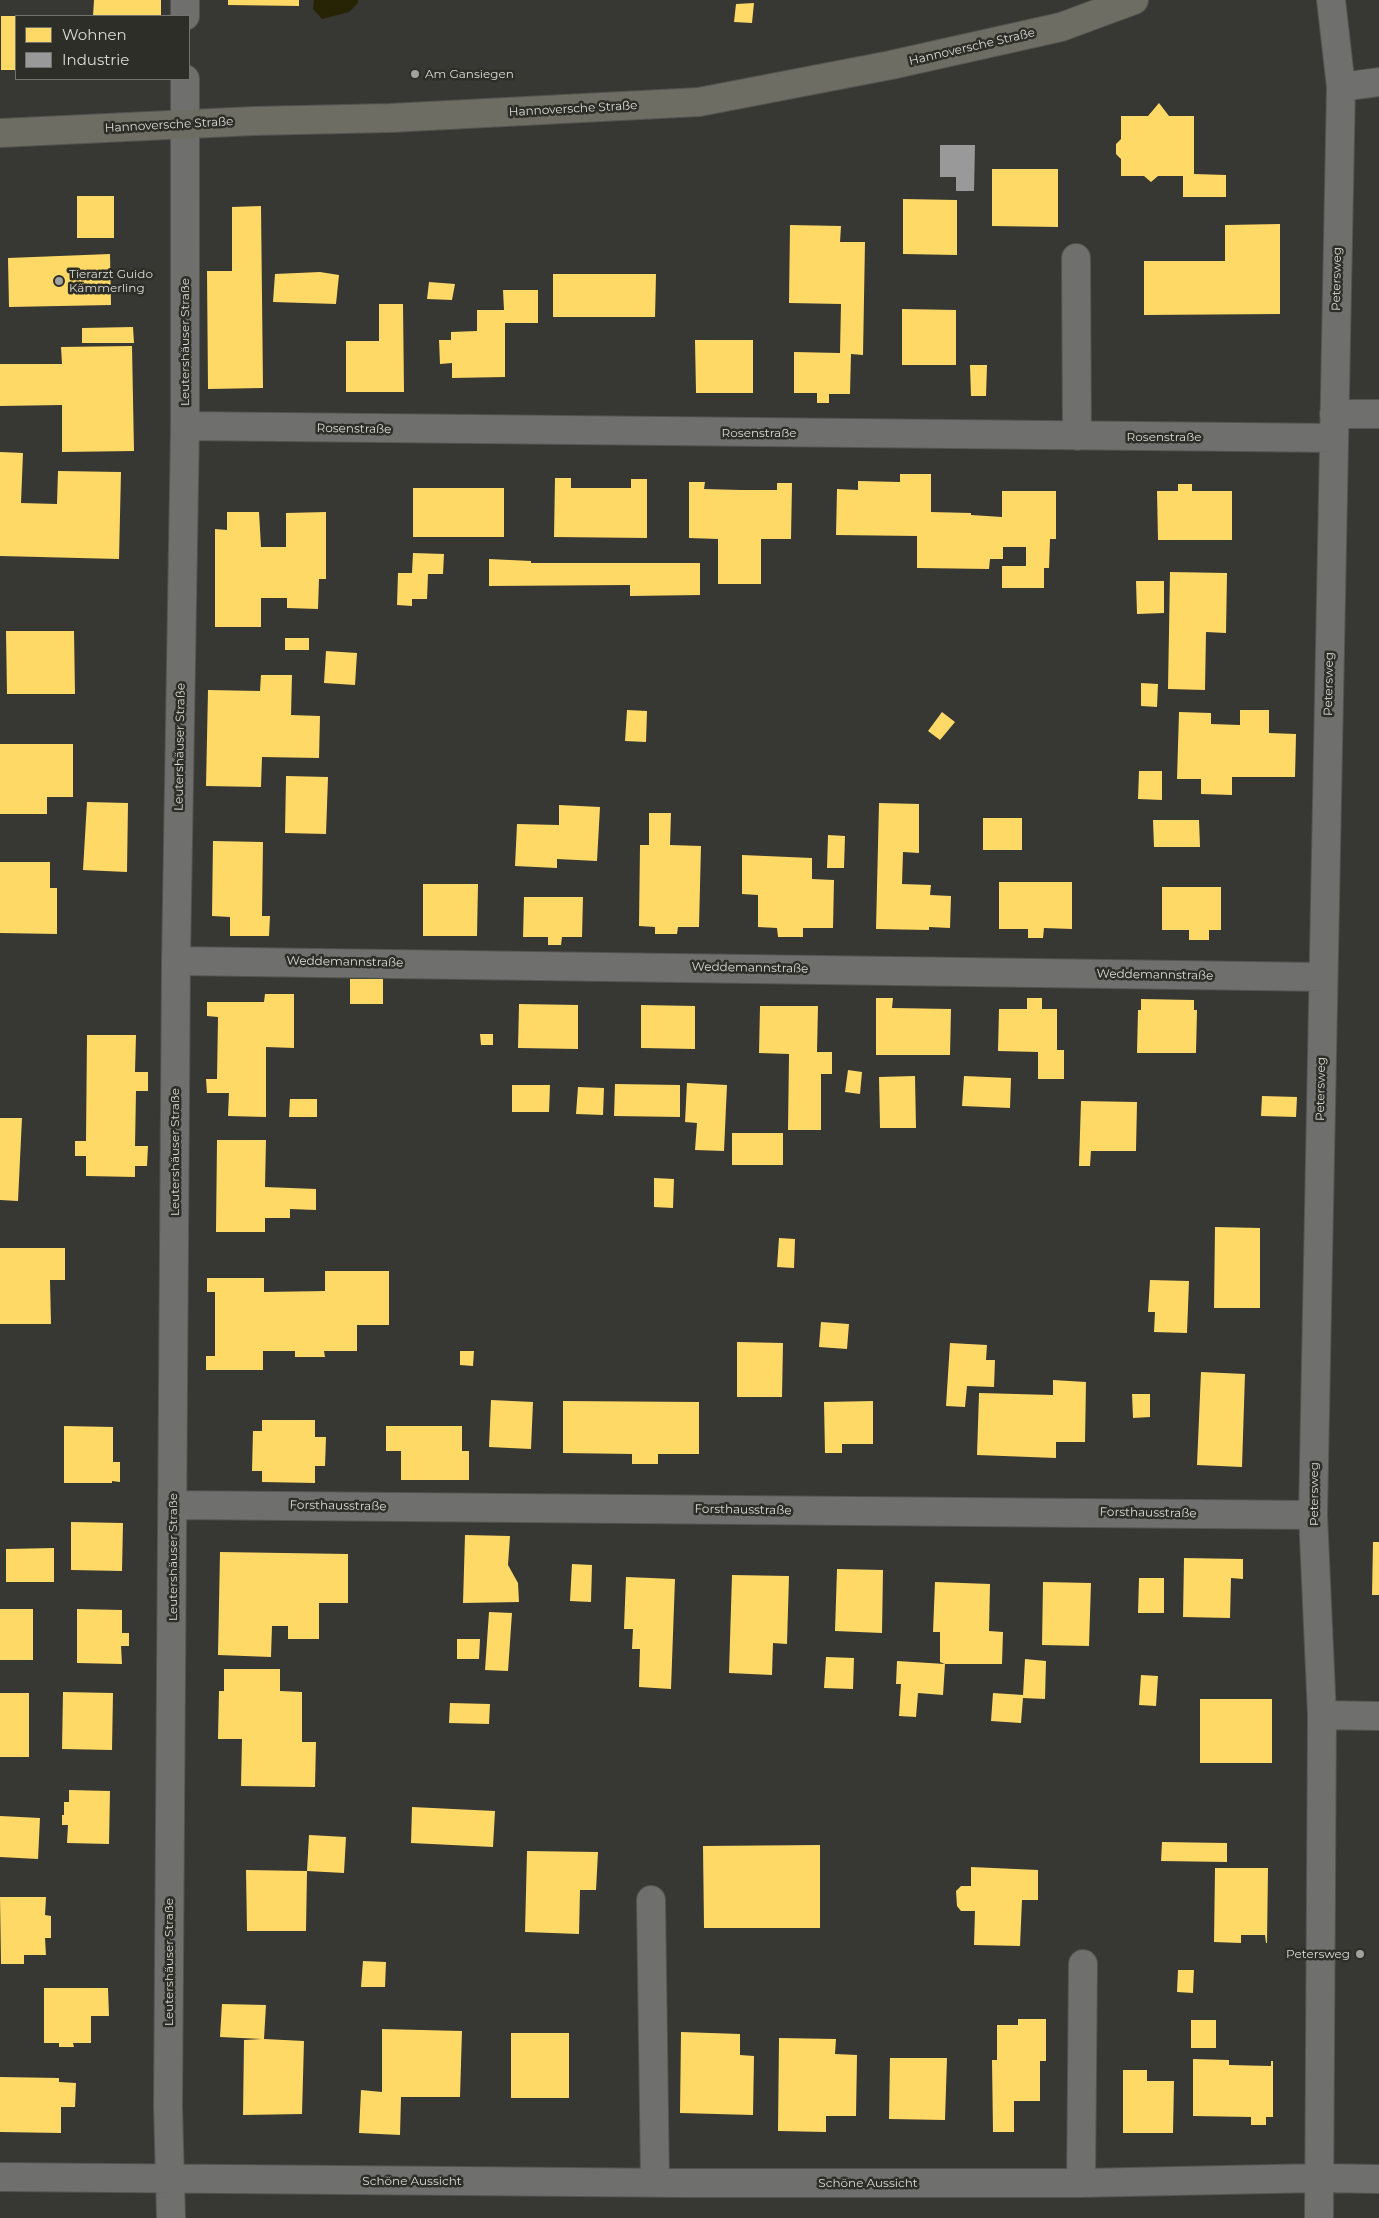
<!DOCTYPE html>
<html>
<head>
<meta charset="utf-8">
<style>
	body { margin:0 }
	#map { position:relative; width:1379px; height:2218px; overflow:hidden; background:#373733; font-family:Montserrat,sans-serif }
	canvas { display:block }
	.legend { position:absolute; left:15px; top:15px; width:175px; height:65px; box-sizing:border-box; background:#2e2e28; border:1px solid #73736e; margin:0; padding:6px 9px; list-style:none; font-size:15px; color:#dadad6 }
	.legend li { display:flex; align-items:center; gap:10px; height:25px }
	.legend b { width:25px; border:1px solid #73736e }
</style>
</head>
<body>
<div id="map">
<canvas width="1379" height="2218"></canvas>
<ul class="legend">
<li><b style="height:14px;background:#ffd966"></b>Wohnen</li>
<li><b style="height:14px;background:#999"></b>Industrie</li>
</ul>
</div>
<script>
const ctx = document.querySelector('canvas').getContext('2d');
ctx.lineJoin = 'round';
function fill(path, color) {
  ctx.fillStyle = color;
  ctx.fill(path, 'evenodd');
}
function poly(rows) {
  const path = new Path2D();
  for (const r of rows) {
    path.moveTo(r[0], r[1]);
    for (let i = 2; i < r.length; i += 2) path.lineTo(r[i], r[i + 1]);
  }
  return path;
}
function stroke(path, color, width, dash) {
  ctx.strokeStyle = color;
  ctx.lineWidth = width;
  ctx.lineCap = dash ? 'butt' : 'round';
  ctx.setLineDash(dash || []);
  ctx.stroke(path);
}
function label(font, color, halo, rows, align = 'center') {
  ctx.font = font + ' Montserrat,sans-serif';
  ctx.lineWidth = 5;
  ctx.setLineDash([]);
  ctx.textBaseline = 'middle';
  ctx.strokeStyle = halo;
  ctx.fillStyle = color;
  for (const [text, x, y, turn = 0] of rows) {
    ctx.save();
    ctx.translate(x, y);
    ctx.rotate((+turn || 0) * Math.PI / 180);
    ctx.textAlign = isNaN(turn) ? turn : align;
    if (halo) ctx.strokeText(text, 0, 0);
    ctx.fillText(text, 0, 0);
    ctx.restore();
  }
}
fill(poly([
	[314,0,358,0,358,3,349,12,322,19,313,9]
]), '#272405');
fill(poly([
	[94,0,161,0,161,16,93,16],
	[228,0,299,0,299,6,228,5],
	[754,3,752,23,734,22,736,4],
	[1,16,16,16,16,70,1,70],
	[1159,103,1169,116,1194,116,1194,174,1226,175,1226,197,1183,197,1183,176,1158,176,1151,182,1144,176,1121,176,1121,159,1116,154,1116,144,1121,139,1121,116,1148,116],
	[992,169,1058,169,1058,227,992,226],
	[77,196,114,196,114,238,77,238],
	[903,199,957,200,957,255,903,254],
	[261,206,263,388,208,389,207,271,232,271,232,207],
	[1280,224,1280,314,1144,315,1144,261,1225,261,1225,225],
	[790,225,841,226,840,242,865,242,863,355,851,354,850,394,829,394,829,403,817,403,817,393,794,393,794,352,840,353,841,304,789,303],
	[110,254,111,305,9,307,8,258],
	[320,272,339,275,336,304,273,302,275,274],
	[553,274,656,274,655,317,553,317],
	[429,282,455,284,452,300,427,299],
	[503,290,538,290,538,323,505,323,505,377,452,378,452,363,440,364,439,340,451,340,451,332,477,331,477,310,504,310],
	[379,304,403,304,404,392,346,392,346,341,379,341],
	[902,309,956,310,956,365,902,365],
	[133,327,134,343,82,343,82,328],
	[695,340,753,340,753,393,696,393],
	[132,346,134,451,62,452,62,405,0,406,0,364,62,364,61,347],
	[970,365,987,365,986,396,971,396],
	[0,452,23,453,21,503,57,504,58,471,121,472,119,559,0,556],
	[900,474,931,474,931,512,971,513,971,515,1002,517,1002,491,1056,491,1056,539,1050,539,1049,568,1044,568,1044,588,1002,588,1002,566,1026,566,1026,547,1003,547,1003,559,990,559,989,569,917,568,917,536,836,535,837,489,858,490,858,481,900,482],
	[555,478,571,478,571,488,631,488,631,479,647,479,647,538,554,537],
	[689,482,705,482,704,489,740,490,777,490,777,483,792,483,791,539,761,539,761,584,718,584,718,539,689,538],
	[1178,484,1192,484,1192,491,1232,491,1232,540,1158,540,1157,491,1178,491],
	[413,488,504,488,504,537,413,537],
	[227,512,259,512,261,547,286,547,286,513,326,512,326,579,319,579,318,609,287,608,287,598,261,598,261,627,215,627,215,529,227,530],
	[413,553,444,554,443,574,428,574,427,599,412,599,412,606,397,605,398,573,412,573],
	[489,559,531,561,531,563,700,563,700,595,630,596,630,585,489,586],
	[1170,572,1227,573,1226,633,1206,632,1205,690,1168,689],
	[1136,581,1164,581,1164,613,1137,614],
	[6,631,74,631,75,694,7,694],
	[285,638,309,638,309,650,285,650],
	[326,651,357,653,355,685,324,683],
	[261,675,292,675,291,715,320,716,319,758,262,757,261,787,206,786,208,690,260,691],
	[1141,683,1158,684,1157,707,1141,706],
	[627,710,647,711,646,742,625,741],
	[1240,710,1269,710,1269,733,1296,734,1295,777,1232,777,1232,795,1201,794,1201,779,1177,779,1179,712,1211,713,1211,724,1240,725],
	[942,712,955,722,940,740,928,731],
	[0,744,73,744,73,797,47,797,47,814,0,814],
	[1139,771,1162,771,1162,800,1138,799],
	[286,776,328,777,326,834,285,833],
	[87,802,128,803,127,872,83,870],
	[879,803,919,804,919,853,903,852,902,884,931,885,930,895,951,896,950,928,929,927,929,930,876,929],
	[559,805,600,807,597,861,557,859,557,868,515,866,517,824,559,825],
	[649,813,671,813,670,845,701,846,699,927,678,927,677,934,655,934,655,927,639,926,640,845,649,845],
	[983,818,1022,818,1022,850,983,850],
	[1153,820,1199,820,1200,847,1154,847],
	[828,835,845,836,844,868,827,868],
	[213,841,263,842,262,916,270,916,269,936,230,936,230,917,212,916],
	[742,855,812,858,812,879,834,880,833,928,803,928,803,937,778,937,777,928,758,927,758,895,742,894],
	[0,862,50,862,50,888,57,888,57,934,0,933],
	[999,882,1072,882,1072,929,1044,928,1043,938,1028,938,1028,929,999,929],
	[423,884,478,884,477,936,423,936],
	[1162,887,1221,887,1221,930,1209,930,1209,940,1189,940,1189,930,1162,930],
	[524,897,583,897,582,937,562,937,561,945,548,945,548,937,523,937],
	[350,979,383,979,383,1004,350,1004],
	[265,994,294,994,294,1048,266,1047,266,1117,228,1116,229,1093,207,1093,206,1079,217,1079,218,1017,207,1016,207,1002,264,1002],
	[876,998,893,998,892,1008,951,1009,950,1055,876,1055],
	[1027,998,1042,998,1042,1009,1057,1009,1057,1050,1064,1050,1064,1079,1038,1079,1038,1052,998,1051,999,1009,1027,1009],
	[1141,999,1194,1000,1194,1010,1197,1010,1196,1053,1137,1053,1138,1010,1141,1010],
	[519,1004,578,1005,578,1049,518,1048],
	[641,1005,695,1006,695,1049,641,1048],
	[760,1006,818,1006,817,1052,832,1052,832,1074,821,1074,821,1130,788,1130,789,1054,759,1053],
	[480,1034,493,1034,493,1045,481,1045],
	[87,1035,136,1035,135,1072,148,1072,148,1091,136,1091,135,1146,148,1146,147,1166,135,1166,135,1177,86,1176,86,1156,75,1156,75,1141,86,1141],
	[848,1070,862,1072,860,1094,845,1092],
	[915,1076,916,1128,880,1128,879,1077],
	[964,1076,1011,1078,1010,1108,962,1106],
	[687,1083,727,1085,724,1151,695,1150,697,1123,685,1122],
	[615,1084,680,1085,680,1117,614,1116],
	[512,1085,550,1085,549,1112,512,1112],
	[578,1087,604,1088,603,1115,576,1114],
	[1262,1096,1297,1097,1296,1117,1261,1116],
	[290,1099,317,1099,317,1117,289,1117],
	[1081,1101,1137,1102,1136,1151,1091,1151,1090,1166,1079,1166],
	[0,1118,22,1118,18,1201,0,1200],
	[732,1133,783,1133,783,1165,732,1165],
	[217,1140,266,1140,265,1187,316,1189,316,1210,290,1209,290,1218,265,1218,265,1232,216,1232],
	[654,1178,674,1179,673,1208,654,1207],
	[1215,1227,1260,1228,1260,1308,1214,1308],
	[779,1238,795,1239,794,1268,777,1267],
	[0,1248,65,1248,65,1280,50,1280,51,1324,0,1324],
	[325,1271,389,1271,389,1325,357,1325,357,1351,324,1351,325,1357,295,1357,295,1351,263,1351,263,1370,206,1370,206,1356,215,1356,215,1292,207,1292,207,1278,264,1278,264,1292,325,1291],
	[1150,1280,1189,1281,1187,1333,1154,1332,1155,1312,1148,1312],
	[821,1322,849,1324,847,1349,819,1347],
	[737,1342,783,1343,782,1397,737,1397],
	[950,1343,987,1345,986,1360,995,1360,994,1387,967,1386,965,1407,946,1406],
	[460,1351,474,1351,473,1366,460,1365],
	[1201,1372,1245,1374,1242,1467,1197,1465],
	[1053,1380,1086,1382,1085,1442,1056,1442,1056,1458,977,1455,979,1393,1053,1395],
	[1132,1394,1150,1394,1150,1417,1133,1418],
	[491,1400,533,1402,531,1449,489,1447],
	[563,1401,699,1402,699,1454,658,1454,658,1464,632,1464,632,1454,563,1453],
	[873,1401,873,1444,842,1444,842,1453,825,1453,824,1402],
	[262,1420,315,1420,315,1437,326,1437,325,1466,315,1466,315,1483,262,1482,262,1471,252,1471,253,1431,262,1431],
	[64,1426,113,1427,113,1462,120,1462,120,1482,112,1481,112,1483,64,1483],
	[386,1426,462,1426,462,1451,469,1451,469,1480,401,1480,401,1451,386,1451],
	[71,1522,123,1523,122,1571,71,1570],
	[465,1535,510,1536,508,1565,518,1583,519,1602,463,1603],
	[1373,1542,1379,1542,1379,1595,1372,1595],
	[54,1548,54,1582,6,1582,6,1549],
	[220,1552,348,1554,348,1603,319,1603,319,1639,288,1639,288,1626,272,1626,271,1657,218,1655],
	[1184,1558,1243,1559,1243,1579,1231,1578,1230,1618,1183,1617],
	[572,1564,592,1565,591,1602,570,1601],
	[837,1569,883,1570,882,1633,835,1631],
	[732,1575,789,1576,787,1644,773,1643,772,1675,729,1673],
	[626,1577,675,1579,671,1689,639,1687,640,1649,632,1649,633,1629,624,1629],
	[1139,1578,1164,1578,1164,1613,1138,1613],
	[935,1582,990,1584,989,1631,1003,1632,1002,1664,945,1664,943,1695,918,1693,916,1717,899,1716,901,1684,896,1684,897,1661,945,1664,940,1662,940,1632,933,1632],
	[1043,1582,1091,1583,1089,1646,1042,1645],
	[0,1609,33,1609,33,1660,0,1660],
	[77,1609,122,1610,122,1633,129,1633,129,1646,121,1646,122,1664,77,1663],
	[489,1612,512,1613,508,1671,485,1670],
	[457,1639,480,1639,479,1659,457,1659],
	[826,1657,854,1658,853,1689,824,1688],
	[1025,1659,1046,1661,1045,1699,1023,1698,1021,1723,991,1721,993,1693,1023,1695],
	[224,1669,280,1669,280,1691,302,1692,302,1742,316,1742,315,1787,241,1786,242,1739,218,1739,219,1691,224,1691],
	[1141,1675,1158,1676,1156,1706,1139,1705],
	[63,1692,113,1693,112,1750,62,1749],
	[0,1693,29,1693,29,1757,0,1757],
	[1200,1699,1272,1699,1272,1763,1200,1763],
	[450,1703,490,1704,489,1724,449,1723],
	[69,1790,110,1791,109,1844,67,1843,68,1825,62,1825,62,1815,64,1815,64,1802,69,1802],
	[412,1807,495,1811,493,1847,411,1843],
	[0,1816,40,1818,38,1859,0,1857],
	[309,1835,346,1837,344,1873,307,1871],
	[1162,1842,1227,1843,1227,1862,1161,1861],
	[820,1845,820,1928,704,1928,703,1846],
	[527,1851,598,1852,596,1890,580,1890,579,1934,525,1932],
	[971,1867,1038,1870,1038,1900,1022,1900,1020,1946,974,1945,975,1911,961,1911,957,1906,956,1891,961,1886,971,1886],
	[1215,1868,1268,1868,1267,1943,1266,1943,1265,1935,1241,1935,1241,1943,1214,1942],
	[246,1870,307,1871,306,1931,247,1931],
	[0,1897,46,1897,45,1915,51,1916,51,1938,45,1938,46,1955,24,1955,24,1964,1,1964],
	[363,1961,386,1962,385,1987,361,1987],
	[1178,1970,1194,1970,1193,1993,1177,1992],
	[44,1988,108,1988,109,2016,91,2016,91,2043,73,2043,74,2047,59,2047,59,2043,44,2043],
	[222,2004,266,2005,264,2039,304,2041,302,2114,243,2115,244,2040,262,2039,220,2037],
	[1018,2019,1046,2019,1046,2061,1040,2061,1040,2101,1014,2101,1014,2132,993,2132,992,2060,997,2060,997,2025,1018,2025],
	[1191,2020,1216,2020,1216,2048,1191,2048],
	[382,2029,462,2031,460,2097,401,2097,400,2135,359,2133,361,2090,382,2092],
	[681,2032,740,2034,740,2055,754,2056,753,2115,680,2113],
	[511,2033,569,2033,569,2098,511,2098],
	[779,2038,836,2039,835,2054,857,2055,856,2116,826,2116,826,2132,778,2131],
	[890,2058,947,2058,945,2120,889,2119],
	[1193,2059,1229,2060,1229,2065,1271,2066,1271,2061,1273,2061,1273,2117,1266,2117,1266,2125,1251,2125,1251,2117,1193,2116],
	[1123,2070,1147,2070,1147,2081,1174,2081,1173,2133,1123,2133],
	[0,2077,59,2078,59,2082,76,2083,75,2107,61,2107,61,2133,0,2132]
]), '#ffd966');
fill(poly([
	[940,145,975,145,974,191,956,191,956,177,940,177]
]), '#999');
const minor = poly([
	[185,0,185,16],
	[1341,87,1379,82],
	[1076,258,1077,436],
	[1334,414,1379,414],
	[185,426,1333,438],
	[176,961,1323,977],
	[173,1505,1313,1515],
	[1322,1715,1379,1716],
	[651,1900,655,2182],
	[0,2177,686,2183,1081,2183,1319,2178,1379,2179],
	[1081,2183,1083,1964],
	[171,2218,168,2106,176,961,185,426,185,79],
	[1319,2218,1322,1715,1313,1515,1341,87,1331,0]
]);
const major = poly([
	[0,133,254,121,390,118,699,102,891,65,1061,27,1134,0]
]);
stroke(minor, '#535350', 30);
stroke(major, '#535350', 30);
stroke(minor, '#6f6f6d', 28);
stroke(major, '#6e6d63', 28);
for (const [x, y, r, color] of [
	[415,74,5,"#a1a19d"],
	[59,281,5,"#a1a19d"],
	[1360,1954,5,"#a1a19d"]
]) {
  const dot = new Path2D();
  dot.arc(x, y, r, 0, 2 * Math.PI);
  ctx.fillStyle = color;
  ctx.fill(dot);
  stroke(dot, '#2e2e28', 2);
}
label('12px', '#dadad6', '#2e2e28', [
	["Hannoversche Straße",972,47,-13],
	["Hannoversche Straße",573,109,-3],
	["Hannoversche Straße",169,125,-3],
	["Petersweg",1337,279,-89],
	["Leutershäuser Straße",185,342,-90],
	["Rosenstraße",354,429,1],
	["Rosenstraße",759,433],
	["Rosenstraße",1164,437],
	["Petersweg",1329,684,-89],
	["Leutershäuser Straße",180,747,-89],
	["Weddemannstraße",345,962,1],
	["Weddemannstraße",750,968,1],
	["Weddemannstraße",1155,975,1],
	["Petersweg",1321,1089,-89],
	["Leutershäuser Straße",175,1152,-90],
	["Petersweg",1314,1494,-90],
	["Forsthausstraße",338,1506,1],
	["Forsthausstraße",743,1510,1],
	["Forsthausstraße",1148,1513,1],
	["Leutershäuser Straße",173,1557,-90],
	["Leutershäuser Straße",169,1962,-90],
	["Schöne Aussicht",412,2181],
	["Schöne Aussicht",868,2183]
]);
label('12px', '#dadad6', '#2e2e28', [
	["Am Gansiegen",425,74],
	["Tierarzt Guido",69,274],
	["Kämmerling",69,288],
	["Petersweg",1350,1954,"right"]
], 'left');
</script>
</body>
</html>
